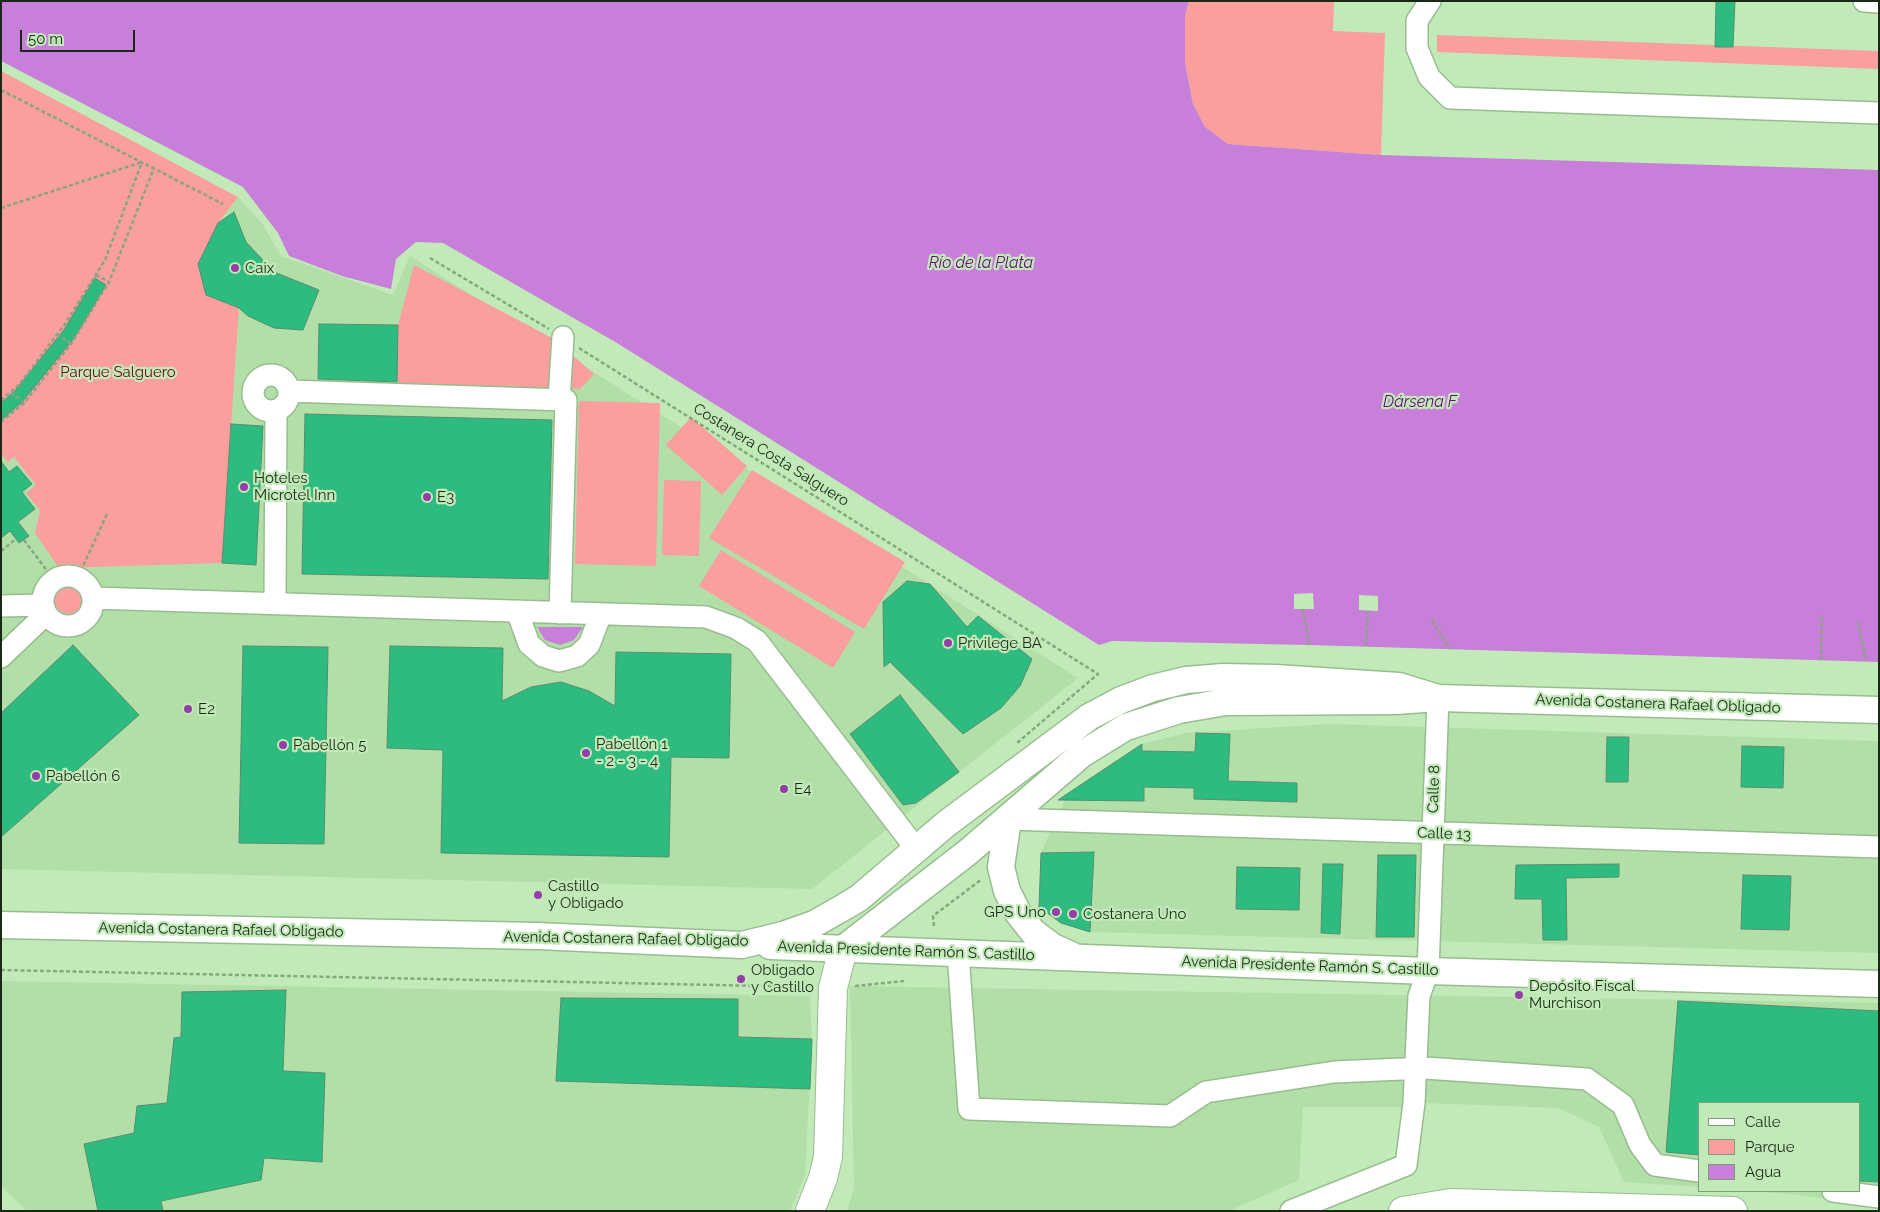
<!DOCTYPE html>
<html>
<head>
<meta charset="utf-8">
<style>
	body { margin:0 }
	#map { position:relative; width:1880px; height:1212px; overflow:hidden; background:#c2eab9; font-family:Raleway,sans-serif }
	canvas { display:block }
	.frame { position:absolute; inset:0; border:2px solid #1a2816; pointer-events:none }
	.legend { position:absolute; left:1698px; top:1102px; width:162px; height:90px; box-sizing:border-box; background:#c2eab9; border:1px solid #7f9c78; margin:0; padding:6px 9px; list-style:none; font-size:15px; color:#1a2816 }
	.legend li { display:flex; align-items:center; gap:10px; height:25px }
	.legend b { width:25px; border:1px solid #7f9c78 }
	.scale { position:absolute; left:20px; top:30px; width:115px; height:22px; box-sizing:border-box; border:2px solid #1a2816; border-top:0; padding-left:6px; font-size:15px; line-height:18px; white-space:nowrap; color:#1a2816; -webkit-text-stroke:4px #c2eab9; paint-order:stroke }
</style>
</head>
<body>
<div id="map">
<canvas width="1880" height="1212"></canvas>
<div class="frame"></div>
<ul class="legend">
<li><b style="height:6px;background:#fff"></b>Calle</li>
<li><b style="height:14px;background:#fa9e9e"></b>Parque</li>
<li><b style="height:14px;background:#c87fd9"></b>Agua</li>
</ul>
<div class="scale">50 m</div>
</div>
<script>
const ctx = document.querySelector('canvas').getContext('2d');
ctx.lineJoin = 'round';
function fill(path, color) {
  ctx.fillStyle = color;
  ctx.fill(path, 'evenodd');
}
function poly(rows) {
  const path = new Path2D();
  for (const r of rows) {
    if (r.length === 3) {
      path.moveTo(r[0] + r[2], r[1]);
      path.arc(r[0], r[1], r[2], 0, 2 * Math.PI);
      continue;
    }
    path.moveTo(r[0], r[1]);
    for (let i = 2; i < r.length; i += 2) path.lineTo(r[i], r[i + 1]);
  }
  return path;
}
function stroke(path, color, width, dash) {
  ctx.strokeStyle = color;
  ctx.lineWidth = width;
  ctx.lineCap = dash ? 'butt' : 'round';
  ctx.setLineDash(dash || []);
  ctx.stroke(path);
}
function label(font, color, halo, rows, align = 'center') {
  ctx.font = font + ' Raleway,sans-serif';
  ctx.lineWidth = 4.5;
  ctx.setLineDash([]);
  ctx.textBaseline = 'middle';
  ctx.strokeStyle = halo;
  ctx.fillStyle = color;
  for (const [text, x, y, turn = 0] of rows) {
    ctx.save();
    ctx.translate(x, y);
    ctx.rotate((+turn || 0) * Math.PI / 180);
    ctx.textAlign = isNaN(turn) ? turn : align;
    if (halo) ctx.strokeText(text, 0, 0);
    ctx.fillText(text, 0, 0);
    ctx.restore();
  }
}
fill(poly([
	[238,197,262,223,281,256,393,295,410,256,1078,678,812,889,1,869,1,454,8,462,14,457,36,485,40,510,35,533,222,563,239,309,206,295,218,223],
	[1329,724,1879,741,1879,953,1090,932,1090,853,1041,853,1068,793,1142,744,1186,733],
	[1,981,810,996,812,1039,805,1175,790,1211,27,1211,1,1186],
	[850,986,1879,1003,1879,1206,1790,1194,1746,1191,1859,1191,1859,1103,1699,1103,1699,1187,1624,1182,1599,1127,1558,1108,1424,1103,1404,1107,1303,1107,1299,1180,1229,1211,847,1211,854,1188]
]), '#b2dea8');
fill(poly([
	[1189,1,1334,1,1333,31,1385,33,1381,155,1228,144,1205,127,1193,104,1185,63,1185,16],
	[1437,35,1879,51,1879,69,1437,52],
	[1,71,238,197,218,223,206,295,239,308,222,563,59,568,35,533,40,510,26,493,36,485,14,457,8,462,1,454],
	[414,265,554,339,594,374,580,389,397,383,398,325],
	[579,401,660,403,656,566,575,564],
	[691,417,747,466,722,495,666,445],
	[752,470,905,562,864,629,709,538],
	[664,480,701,481,699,556,662,555],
	[721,550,855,632,833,668,699,586],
	[69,599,15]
]), '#fa9e9e');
fill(poly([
	[1,1,1189,1,1185,16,1185,63,1193,104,1205,127,1228,144,1381,155,1879,170,1879,662,1309,645,1112,641,1099,645,617,343,443,243,416,242,396,259,391,289,342,276,289,256,278,233,243,187,1,61],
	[537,627,583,627,574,640,560,645,545,640]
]), '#c87fd9');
fill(poly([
	[1313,593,1314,609,1294,609,1294,594],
	[1359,595,1378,596,1378,611,1359,610]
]), '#c2eab9');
const building = poly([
	[1716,1,1735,1,1733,47,1715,47,1716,1],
	[234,212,246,242,274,272,319,290,303,330,274,328,248,316,239,308,206,295,198,264,218,223,234,212],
	[95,278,106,285,74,338,22,402,1,420,1,403,14,392,64,330,95,278],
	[319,324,398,325,397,382,318,379,319,324],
	[305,414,552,420,548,579,302,574,305,414],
	[231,424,263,426,256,565,222,563,231,424],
	[1,461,9,472,17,466,32,484,22,492,35,509,18,522,29,536,19,543,10,531,1,538,1,461],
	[907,581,930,584,967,627,978,616,1032,659,1020,686,1001,708,963,734,890,662,884,667,883,602,907,581],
	[73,645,139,715,1,837,1,713,73,645],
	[243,646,328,647,324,844,239,843,243,646],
	[390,646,503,648,502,701,531,687,561,682,589,691,615,706,616,652,731,654,729,758,671,757,669,857,441,853,443,750,387,748,390,646],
	[900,695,959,772,916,803,903,805,850,734,900,695],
	[1196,733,1230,734,1228,781,1297,783,1297,802,1194,799,1194,788,1144,787,1144,801,1058,800,1142,744,1142,751,1195,752,1196,733],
	[1607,737,1629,737,1628,782,1606,782,1607,737],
	[1742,746,1784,747,1783,788,1741,787,1742,746],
	[1094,852,1090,932,1061,923,1039,907,1041,853,1094,852],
	[1378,855,1416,855,1414,937,1376,937,1378,855],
	[1323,864,1343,864,1340,934,1321,933,1323,864],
	[1619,864,1619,877,1566,878,1567,940,1543,940,1542,899,1515,899,1516,865,1619,864],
	[1237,867,1300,868,1299,910,1236,909,1237,867],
	[1743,875,1791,876,1789,930,1741,929,1743,875],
	[286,990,283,1071,325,1073,322,1162,264,1158,261,1180,161,1201,163,1211,98,1211,84,1144,134,1133,137,1106,167,1103,174,1038,181,1037,182,992,286,990],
	[561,998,738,999,738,1037,812,1039,810,1089,556,1081,561,998],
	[1678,1001,1879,1011,1879,1182,1859,1181,1859,1103,1699,1103,1699,1155,1666,1152,1678,1001]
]);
fill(building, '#2dbb7f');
stroke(building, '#558f70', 1);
const minor = poly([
	[1430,1,1417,21,1417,48,1429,77,1450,98,1879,113],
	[1864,1,1879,2],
	[271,393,18],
	[289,391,566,400,560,613],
	[559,400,563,337],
	[68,601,25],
	[93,598,706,617,736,628,757,641,917,850],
	[275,603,276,410],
	[1,606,42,605],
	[517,611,529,644,543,656,559,661,577,656,589,645,601,614],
	[1,657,46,614],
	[1008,819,1879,847],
	[958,953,969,1109,1170,1116,1206,1092,1334,1072,1425,1068,1587,1079,1623,1105,1640,1145,1655,1165,1699,1171],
	[1833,1191,1879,1197],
	[1291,1211,1406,1165,1414,1103,1419,996,1428,971,1438,698]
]);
const major = poly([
	[1008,819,1001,867,1007,891,1018,913,1033,932,1053,947,1071,955],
	[1,925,537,936,742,945,783,935,814,924,844,907,859,898,946,824,1089,717,1121,700,1153,688,1186,680,1223,677,1276,678,1399,686,1438,698],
	[770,946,1428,971,1879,984],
	[843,949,968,852,1082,754,1126,727,1179,710,1226,702,1396,701,1438,698,1879,710]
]);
const highway = poly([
	[810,1211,823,1178,828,1157,833,988,843,949],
	[1403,1211,1450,1203,1733,1211]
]);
stroke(minor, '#97bd8f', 24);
stroke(major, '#97bd8f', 29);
stroke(highway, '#97bd8f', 30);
stroke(poly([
	[1,90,223,204],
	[1,208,142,162],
	[430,258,549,329],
	[96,275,109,282],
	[57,334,71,344],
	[579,348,1098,674,1017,743],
	[11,392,24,403],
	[1,400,19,385,65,324,105,260,142,162],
	[1,422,24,403,71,344,109,282,154,168],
	[24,540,54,580],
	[1,551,16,539],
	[78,577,107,514],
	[1303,609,1309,645],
	[1432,620,1450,649],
	[1858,622,1866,661],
	[1366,646,1368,611],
	[1821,660,1822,614],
	[934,926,933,916,982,879],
	[1,970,812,987],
	[855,986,904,981]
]), '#87a680', 2.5, [4, 2.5]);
stroke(minor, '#fff', 21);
stroke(major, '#fff', 26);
stroke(highway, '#fff', 28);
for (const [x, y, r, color] of [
	[235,268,5,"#953da9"],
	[244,487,5,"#953da9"],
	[427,497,5,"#953da9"],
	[948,643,5,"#953da9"],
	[188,709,5,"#953da9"],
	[283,745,5,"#953da9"],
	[586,753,5,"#953da9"],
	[36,776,5,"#953da9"],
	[784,789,5,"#953da9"],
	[538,895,5,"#953da9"],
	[1056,912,5,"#953da9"],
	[1073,914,5,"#953da9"],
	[741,979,5,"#953da9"],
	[1519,995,5,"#953da9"]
]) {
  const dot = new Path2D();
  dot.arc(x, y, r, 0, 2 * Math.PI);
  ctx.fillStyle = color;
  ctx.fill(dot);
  stroke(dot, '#c2eab9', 2);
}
label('15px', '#1a2816', '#c2eab9', [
	["Caix",245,268],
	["Hoteles",254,478],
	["Microtel Inn",254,495],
	["E3",437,497],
	["Privilege BA",958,643],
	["E2",198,709],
	["Pabellón 1",596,744],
	["- 2 - 3 - 4",596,761],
	["Pabellón 5",293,745],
	["Pabellón 6",46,776],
	["E4",794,789],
	["Castillo",548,886],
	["y Obligado",548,903],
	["GPS Uno",1046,912,"right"],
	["Costanera Uno",1083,914],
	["Obligado",751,970],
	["y Castillo",751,987],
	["Depósito Fiscal",1529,986],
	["Murchison",1529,1003]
], 'left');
label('15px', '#730019', '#c2eab9', [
	["Parque Salguero",118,372]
]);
label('15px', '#1a2816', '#c2eab9', [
	["Costanera Costa Salguero",771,455,32],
	["Avenida Costanera Rafael Obligado",1658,704,2],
	["Calle 8",1434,789,-88],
	["Calle 13",1444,834,2],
	["Avenida Costanera Rafael Obligado",221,930,1],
	["Avenida Costanera Rafael Obligado",626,939,1],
	["Avenida Presidente Ramón S. Castillo",906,951,2],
	["Avenida Presidente Ramón S. Castillo",1310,966,2]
]);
label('italic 16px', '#68077b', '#c2eab9', [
	["Río de la Plata",981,263],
	["Dársena F",1420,402]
]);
</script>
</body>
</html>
